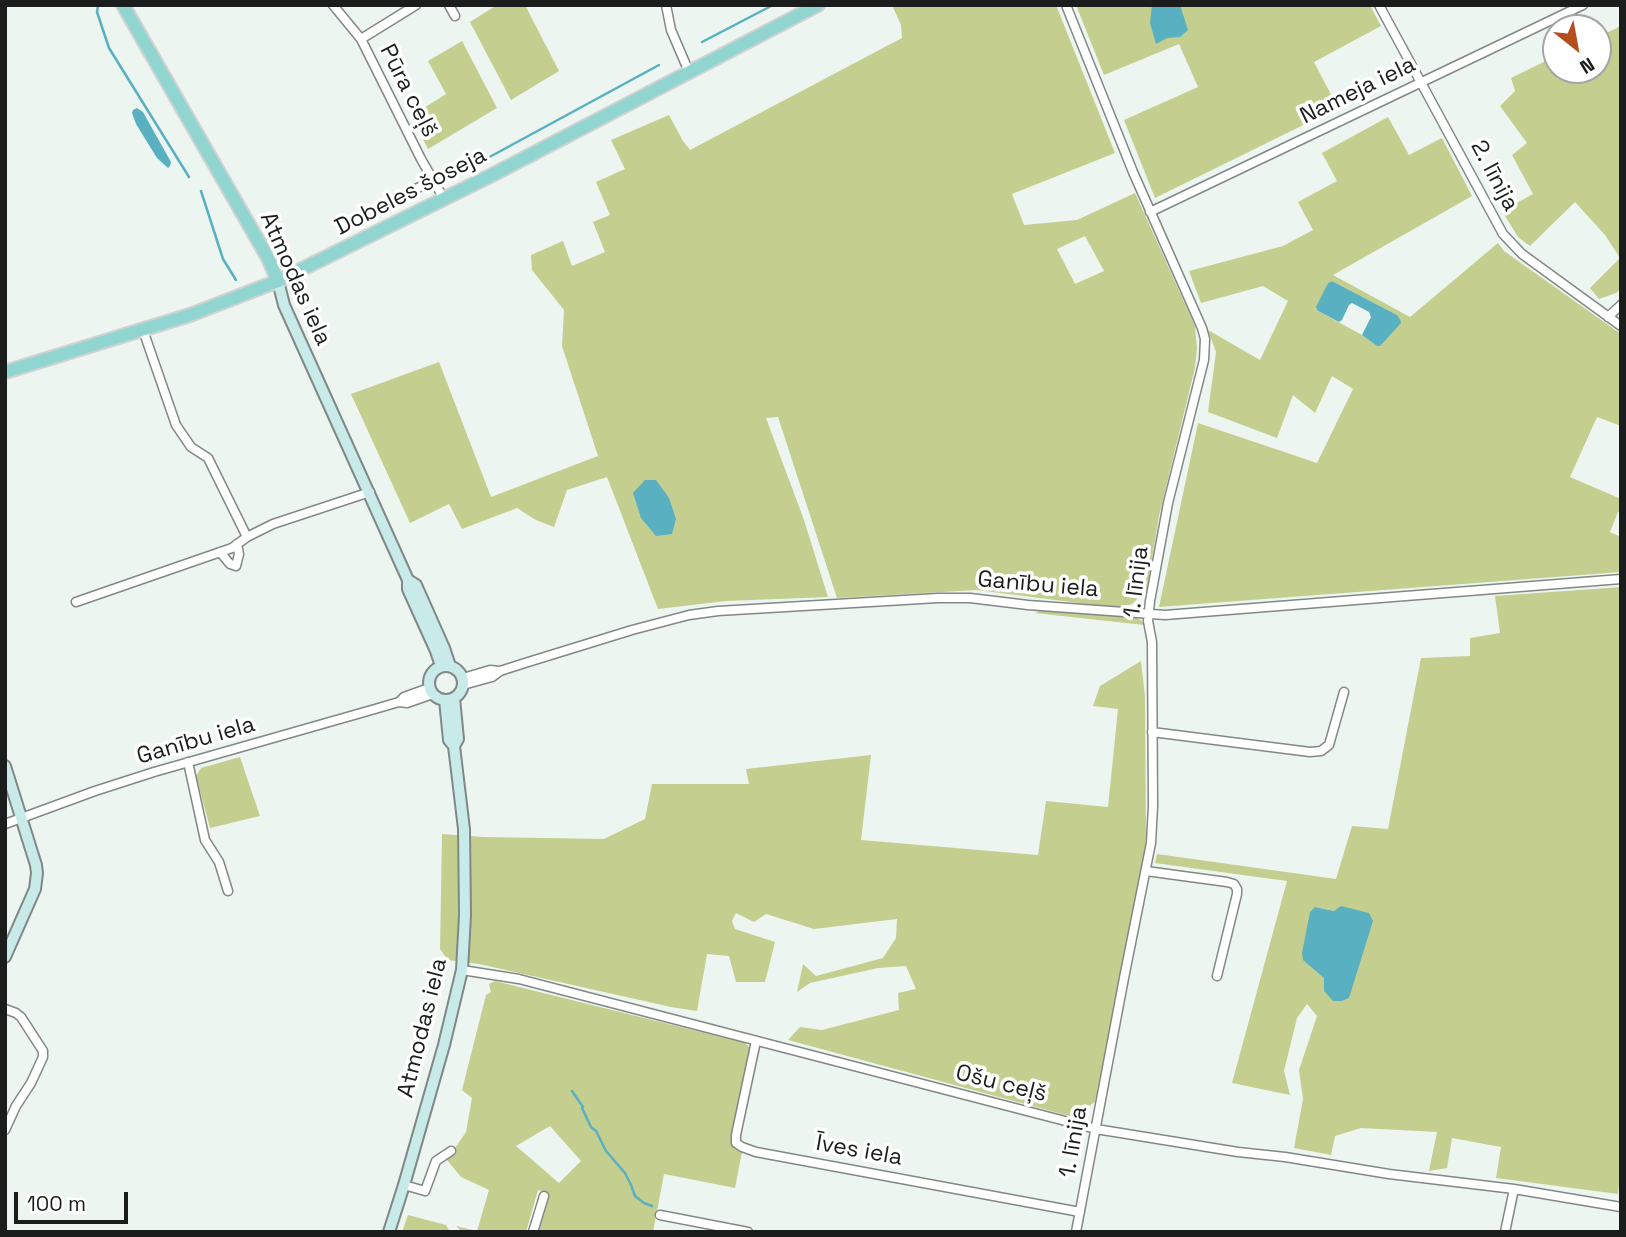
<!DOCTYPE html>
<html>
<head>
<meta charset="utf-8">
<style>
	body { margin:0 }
	#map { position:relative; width:1626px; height:1237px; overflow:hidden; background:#edf5f1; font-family:"Space Grotesk",sans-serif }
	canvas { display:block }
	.frame { position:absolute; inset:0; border:7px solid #1a1d1c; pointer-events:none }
	.north { position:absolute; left:1542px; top:14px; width:70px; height:70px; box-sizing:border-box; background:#fff; border:2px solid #a3a5a4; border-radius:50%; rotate:149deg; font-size:19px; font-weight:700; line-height:28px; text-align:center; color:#1a1d1c }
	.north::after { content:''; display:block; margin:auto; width:24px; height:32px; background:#b34e1e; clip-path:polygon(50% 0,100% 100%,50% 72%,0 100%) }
	.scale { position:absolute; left:14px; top:1192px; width:114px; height:32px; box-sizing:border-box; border:4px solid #1a1d1c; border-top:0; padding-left:9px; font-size:21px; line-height:24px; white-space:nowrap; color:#1a1d1c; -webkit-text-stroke:5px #fff; paint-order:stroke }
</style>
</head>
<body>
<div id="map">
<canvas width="1626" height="1237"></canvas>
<div class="frame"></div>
<div class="north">N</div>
<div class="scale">100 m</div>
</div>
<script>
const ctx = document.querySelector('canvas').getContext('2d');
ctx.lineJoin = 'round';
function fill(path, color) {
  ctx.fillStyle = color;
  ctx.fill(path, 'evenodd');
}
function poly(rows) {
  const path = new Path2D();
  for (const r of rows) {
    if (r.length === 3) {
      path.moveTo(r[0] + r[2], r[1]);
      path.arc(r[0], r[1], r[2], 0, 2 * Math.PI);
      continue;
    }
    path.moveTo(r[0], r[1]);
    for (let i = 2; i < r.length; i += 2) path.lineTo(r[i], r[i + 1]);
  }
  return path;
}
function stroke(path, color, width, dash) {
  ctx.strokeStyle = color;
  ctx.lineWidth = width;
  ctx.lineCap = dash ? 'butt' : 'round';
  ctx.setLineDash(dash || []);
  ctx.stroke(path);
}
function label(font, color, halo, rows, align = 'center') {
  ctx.font = font + ' "Space Grotesk",sans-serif';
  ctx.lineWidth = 7;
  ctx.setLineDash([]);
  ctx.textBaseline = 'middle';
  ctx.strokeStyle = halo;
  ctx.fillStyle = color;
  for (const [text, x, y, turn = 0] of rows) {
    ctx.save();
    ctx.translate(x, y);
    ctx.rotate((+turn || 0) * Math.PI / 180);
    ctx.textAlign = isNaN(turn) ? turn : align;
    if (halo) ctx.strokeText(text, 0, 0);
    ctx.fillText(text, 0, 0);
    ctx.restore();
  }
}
fill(poly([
	[497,5,525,5,559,71,511,100,470,22],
	[892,5,1056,5,1115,153,1012,194,1024,225,1077,220,1135,193,1195,326,1197,348,1195,368,1159,516,1147,589,1132,604,1118,608,977,590,837,598,778,417,766,418,804,520,828,597,726,601,658,609,607,477,567,490,554,527,536,520,517,508,462,529,449,504,410,523,351,394,439,362,491,497,598,456,562,346,564,310,532,270,531,255,563,241,572,266,605,252,593,222,610,215,596,182,625,169,611,140,669,115,683,141,690,150,902,38,901,25],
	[1085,236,1104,271,1075,284,1057,249],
	[1076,5,1370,5,1381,26,1314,62,1338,108,1155,198,1124,120,1198,87,1179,44,1104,75],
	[1621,26,1621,289,1616,293,1599,299,1590,288,1620,258,1605,235,1575,202,1530,246,1518,237,1502,211,1533,194,1512,155,1527,143,1500,106,1515,91,1511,78,1556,56,1556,70,1598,70,1598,37],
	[462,41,497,108,428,149,411,116,446,94,428,61],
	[1388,117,1409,155,1442,138,1472,196,1333,275,1410,317,1498,243,1504,251,1621,334,1621,426,1597,417,1570,477,1621,499,1621,512,1618,512,1610,532,1621,537,1621,572,1159,607,1198,423,1317,463,1353,389,1332,376,1315,413,1293,395,1277,438,1208,412,1216,352,1208,330,1260,360,1288,301,1263,286,1201,303,1189,271,1283,246,1313,230,1298,202,1337,181,1322,153],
	[1332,281,1397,315,1400,319,1377,346,1362,335,1318,311,1328,283],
	[1621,587,1621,1163,1618,1194,1496,1178,1501,1147,1452,1138,1447,1168,1429,1171,1437,1132,1361,1128,1335,1136,1331,1155,1294,1148,1303,1099,1299,1070,1317,1016,1307,1004,1297,1018,1284,1071,1290,1095,1232,1083,1287,881,1155,863,1157,854,1336,879,1352,826,1388,829,1421,658,1470,656,1470,638,1500,633,1495,596],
	[1315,907,1334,911,1324,991,1324,978],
	[1041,610,1136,618,1141,620,1144,625,1035,613],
	[1141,661,1145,696,1146,838,1144,857,1095,1102,1073,1117,788,1040,800,1027,822,1030,899,1010,898,993,916,989,906,966,878,968,810,983,797,992,803,964,816,976,883,958,896,938,897,919,814,929,766,914,754,922,736,913,732,921,735,929,775,942,765,982,736,982,729,956,707,954,697,1011,671,1007,479,964,448,960,440,949,442,834,484,837,604,839,645,819,652,784,749,784,746,769,871,755,861,840,1038,855,1046,801,1108,807,1118,709,1093,706,1100,686],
	[240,757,260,816,210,828,196,776,201,768],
	[495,981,745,1043,751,1049,731,1145,742,1152,735,1188,664,1174,653,1232,538,1232,549,1194,538,1190,526,1232,462,1232,456,1226,477,1231,489,1190,461,1177,447,1160,466,1132,472,1098,462,1090,486,995,491,992,489,984],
	[550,1126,581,1161,559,1183,516,1146],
	[408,1215,446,1225,450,1232,402,1232]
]), '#c4ce8e');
fill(poly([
	[1152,5,1180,5,1188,30,1180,37,1167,38,1156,44,1150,23],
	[137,108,143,112,171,162,170,166,168,168,157,158,136,124,132,113,133,110],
	[1332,281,1397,315,1400,319,1401,323,1380,346,1377,346,1362,335,1371,317,1369,312,1352,303,1349,305,1342,320,1339,322,1318,311,1316,307,1328,283],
	[645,480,656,480,669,498,676,519,672,534,656,536,641,518,633,493],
	[1341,906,1369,913,1373,921,1349,998,1342,1001,1333,1001,1324,991,1324,978,1303,960,1302,953,1310,912,1315,907,1334,911]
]), '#59b0c1');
stroke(poly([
	[98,6,97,12,109,48,189,177],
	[702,42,773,5],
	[460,173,659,65],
	[201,191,223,259,236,280],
	[572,1091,583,1107,582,1108,591,1127,596,1131,606,1151,625,1173,631,1185,635,1196,644,1203,652,1206]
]), '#59b0c1', 2.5);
const street = poly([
	[333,5,361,39,421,159,444,199],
	[449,5,455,16],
	[666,5,671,30,689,72],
	[1066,5,1133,172,1202,328,1205,339,1204,360,1168,503,1150,601,1148,621,1152,642,1153,806,1151,843,1124,978,1076,1232],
	[1379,5,1503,234,1522,254,1621,326],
	[361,39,416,5],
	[379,207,434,180],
	[1150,212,1583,5],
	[1608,317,1621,305],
	[143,330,176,425,191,447,208,458,247,537],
	[220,552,230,564,236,566,239,554,237,544],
	[76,602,232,548,247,537,273,524,370,492],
	[463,678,490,670,500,671],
	[463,685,492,677,500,671,525,663,632,630,689,615,718,611,938,598,970,598,1028,605,1165,615,1621,579],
	[399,702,407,703,433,694],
	[1152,732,1310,752,1321,751,1329,745,1344,692],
	[188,762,205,840,219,862,228,891],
	[5,824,95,791,154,772,375,709,399,702,404,697,429,688],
	[1146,871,1227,882,1234,884,1237,889,1237,894,1217,976],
	[462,970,519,979,1096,1129,1238,1152,1285,1157,1389,1174,1514,1189,1621,1207],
	[5,1009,16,1013,21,1017,43,1051,43,1057,31,1083,16,1106,5,1130],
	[756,1041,736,1135,736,1143,742,1147,756,1152,1080,1212],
	[404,1185,425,1191,436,1161,451,1151],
	[660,1215,748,1232],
	[533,1232,544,1196],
	[1505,1232,1514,1189]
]);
const secondary = poly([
	[278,281,284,305,408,580,408,589,436,651,441,666],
	[408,580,416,585,444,648,450,666],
	[446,683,17],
	[454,746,458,739,454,698],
	[5,766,36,865,37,873,35,889,5,957],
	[389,1232,404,1185,444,1045,462,970,465,915,464,829,454,746,449,740,445,700]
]);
const primary = poly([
	[123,5,268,258,278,281],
	[5,372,190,315,278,281,494,174,818,5]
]);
stroke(street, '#818885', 11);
stroke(secondary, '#818885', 14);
stroke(primary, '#d1d2d2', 16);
stroke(street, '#fff', 8);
stroke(secondary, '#c8eae8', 10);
stroke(primary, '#91d5d0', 12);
label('23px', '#1a1d1c', '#fff', [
	["Pūra ceļš",408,91,63],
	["Nameja iela",1358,91,-26],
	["2. līnija",1494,176,62],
	["Dobeles šoseja",411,192,-27],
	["Atmodas iela",295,279,66],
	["1. līnija",1137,582,-83],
	["Ganību iela",1038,585,5],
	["Ganību iela",196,741,-16],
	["Atmodas iela",423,1028,-76],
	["Ošu ceļš",1001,1084,14],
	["1. līnija",1074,1142,-80],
	["Īves iela",859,1151,10]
]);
</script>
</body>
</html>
